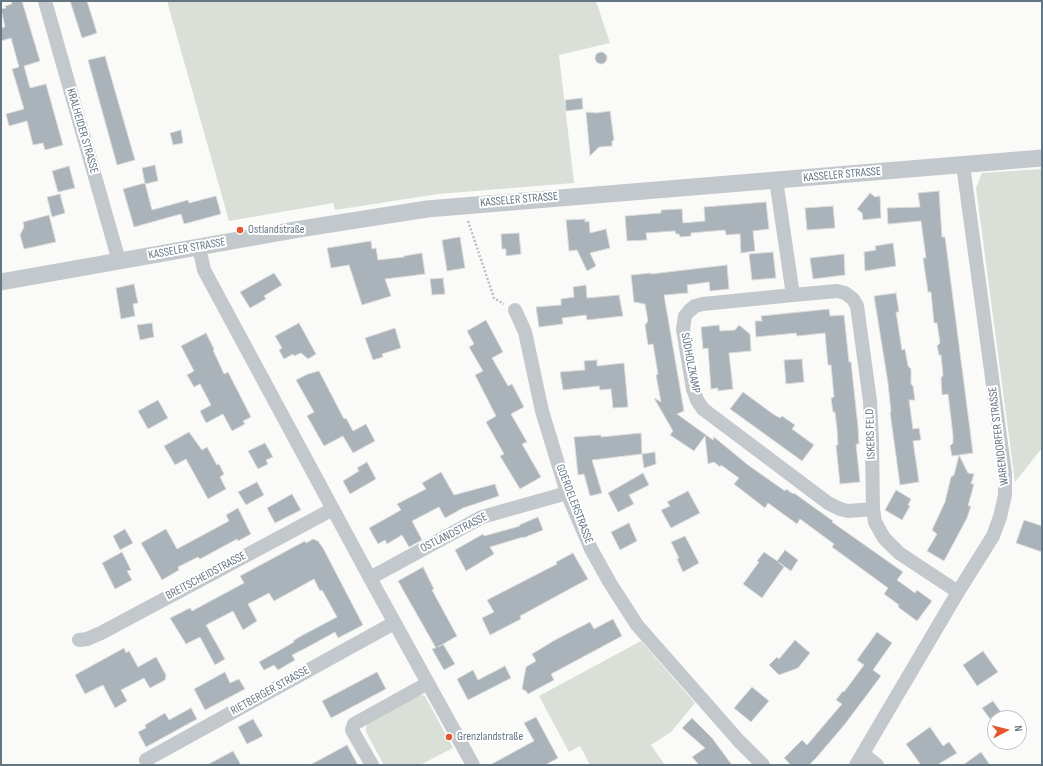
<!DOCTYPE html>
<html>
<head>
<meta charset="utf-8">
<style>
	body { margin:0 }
	#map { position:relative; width:1043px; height:766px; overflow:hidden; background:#fafaf8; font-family:"Sofia Sans Condensed",sans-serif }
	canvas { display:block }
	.frame { position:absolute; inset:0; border:2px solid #657683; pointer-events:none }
	.north { position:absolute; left:987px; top:710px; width:40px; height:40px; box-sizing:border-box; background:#fff; border:1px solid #c1c8cd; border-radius:50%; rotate:83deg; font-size:11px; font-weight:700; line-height:16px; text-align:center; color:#657683 }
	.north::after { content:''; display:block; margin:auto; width:14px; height:18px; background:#e4572e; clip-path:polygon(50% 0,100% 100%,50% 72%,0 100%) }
</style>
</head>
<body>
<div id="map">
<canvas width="1043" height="766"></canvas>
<div class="frame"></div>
<div class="north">N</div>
</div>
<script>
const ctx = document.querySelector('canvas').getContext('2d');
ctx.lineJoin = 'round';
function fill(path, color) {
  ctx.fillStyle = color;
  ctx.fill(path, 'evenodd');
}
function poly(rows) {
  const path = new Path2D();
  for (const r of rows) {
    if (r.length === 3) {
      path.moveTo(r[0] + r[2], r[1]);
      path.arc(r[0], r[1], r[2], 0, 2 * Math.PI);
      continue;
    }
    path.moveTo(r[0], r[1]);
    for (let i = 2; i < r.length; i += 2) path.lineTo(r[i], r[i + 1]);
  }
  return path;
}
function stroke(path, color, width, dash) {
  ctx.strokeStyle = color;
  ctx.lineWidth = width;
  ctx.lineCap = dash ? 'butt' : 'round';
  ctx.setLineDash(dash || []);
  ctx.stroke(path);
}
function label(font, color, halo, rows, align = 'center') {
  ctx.font = font + ' "Sofia Sans Condensed",sans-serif';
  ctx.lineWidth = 4;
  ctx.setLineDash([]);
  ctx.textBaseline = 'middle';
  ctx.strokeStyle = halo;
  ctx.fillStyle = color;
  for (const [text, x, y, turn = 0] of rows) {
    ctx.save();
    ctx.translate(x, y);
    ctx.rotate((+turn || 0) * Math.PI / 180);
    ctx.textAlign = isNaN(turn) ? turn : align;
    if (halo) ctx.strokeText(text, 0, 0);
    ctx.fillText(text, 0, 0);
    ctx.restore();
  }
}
fill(poly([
	[167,1,596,1,610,43,559,55,574,183,438,194,335,210,333,203,229,221],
	[1042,169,1042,448,1015,482,976,188,982,173],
	[641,641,695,703,671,732,651,745,665,765,590,765,580,746,569,752,539,696],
	[421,695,425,696,453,748,420,765,384,765,366,732,366,727,368,723,417,696]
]), '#dadfd7');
const building = poly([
	[11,1,22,1,40,61,24,66,30,88,46,84,63,145,45,150,43,143,33,145,27,121,9,126,6,114,24,109,12,69,19,67,11,38,1,41,1,28,5,27,1,9,6,8,5,6,12,4,11,1],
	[70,1,87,1,97,33,82,38,70,1],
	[601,58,6],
	[105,56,135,160,117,165,88,60,105,56],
	[582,98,583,109,566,111,565,100,582,98],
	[610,111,614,140,612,141,612,146,599,147,590,156,586,112,596,113,610,111],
	[181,130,183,143,173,145,170,133,181,130],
	[155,165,158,181,145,184,142,168,155,165],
	[69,166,75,188,58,192,52,171,69,166],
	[145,183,152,210,188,200,189,203,216,196,221,214,184,224,181,214,134,227,123,189,145,183],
	[939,191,942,237,945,237,973,453,959,455,968,473,974,474,971,484,974,484,968,506,971,506,967,518,944,561,927,551,937,534,932,530,945,502,951,477,954,475,959,455,952,456,950,446,953,443,953,435,948,394,942,395,941,378,943,375,941,355,939,355,937,346,940,343,937,323,934,323,931,292,928,292,923,258,926,258,921,221,888,224,887,208,920,207,918,193,939,191],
	[870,193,875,197,880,196,881,218,863,220,862,213,857,209,870,193],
	[60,194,65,213,52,217,47,197,60,194],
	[766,202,769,229,753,231,755,251,741,253,740,234,726,235,725,230,691,233,691,236,680,237,679,234,676,234,675,231,646,233,647,240,627,241,625,216,661,213,661,210,682,209,683,223,705,221,704,207,766,202],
	[833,206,835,228,807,230,805,208,833,206],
	[49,215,56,242,24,249,20,235,24,227,23,222,49,215],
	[585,219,585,222,589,221,590,233,606,229,610,248,590,253,596,266,587,271,577,250,569,251,566,220,585,219],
	[519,233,521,254,506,256,506,249,502,249,501,234,519,233],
	[460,237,465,268,447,271,442,240,460,237],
	[371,241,372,249,376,248,378,260,404,257,404,256,422,253,425,274,385,279,391,296,362,305,349,265,331,268,327,248,371,241],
	[893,243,896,266,865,271,864,252,876,250,875,246,893,243],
	[773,252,776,278,752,280,749,254,773,252],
	[844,254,845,275,813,279,810,258,844,254],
	[727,265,729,289,710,291,709,282,687,285,688,293,664,295,684,411,677,414,713,440,714,437,748,465,785,491,786,489,793,494,794,493,833,521,832,522,903,572,897,580,915,593,917,590,932,601,917,621,898,607,899,605,884,594,888,588,832,547,834,544,800,519,797,524,768,503,765,508,734,484,739,478,721,465,720,467,714,462,708,464,705,436,694,451,670,435,673,431,654,398,661,402,656,375,658,374,653,344,648,345,645,325,648,321,645,304,634,302,631,275,651,273,651,274,727,265],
	[274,273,282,285,264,296,266,299,250,308,240,292,274,273],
	[443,278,445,294,432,295,430,279,443,278],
	[134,284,138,303,133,304,135,316,121,319,116,288,134,284],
	[586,285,587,298,619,295,623,316,587,320,586,315,562,318,563,324,539,327,536,307,561,305,561,299,574,297,573,287,586,285],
	[896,293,899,312,896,312,902,350,905,349,908,366,911,369,911,384,913,386,915,400,909,400,913,429,919,428,921,440,913,441,919,482,900,485,890,412,891,412,888,383,874,296,896,293],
	[829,309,830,316,844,315,849,362,851,362,858,427,859,444,856,444,860,482,840,484,836,445,838,445,837,429,835,412,833,412,831,398,834,397,831,365,828,365,825,333,797,336,796,333,756,337,755,321,762,321,761,316,829,309],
	[486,320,503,352,492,358,508,386,512,384,524,407,511,414,527,442,522,444,541,477,520,489,500,456,504,454,486,422,496,416,475,375,483,371,469,347,474,344,467,331,486,320],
	[152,323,154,337,140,340,137,325,152,323],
	[299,323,316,354,308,359,301,353,294,356,293,354,284,359,279,350,282,348,275,336,299,323],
	[719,325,720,331,735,330,739,325,750,334,751,351,729,353,733,389,718,391,718,388,711,389,708,348,703,349,701,327,719,325],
	[395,328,401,348,382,354,383,357,373,360,365,338,395,328],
	[206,333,214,349,213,350,224,374,228,372,251,417,243,421,245,424,232,431,223,414,206,423,200,411,211,405,200,384,194,387,187,375,194,371,181,346,206,333],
	[802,359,804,382,786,384,784,360,802,359],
	[597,360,597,366,624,363,628,407,613,408,611,389,600,390,599,386,563,390,560,372,585,370,584,361,597,360],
	[319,371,344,419,346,418,353,431,366,424,375,441,353,453,343,436,324,446,307,416,314,412,296,380,308,374,319,371],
	[743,392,773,414,780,418,782,416,795,425,792,429,814,445,802,461,730,409,743,392],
	[158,400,168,418,148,429,138,411,158,400],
	[189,432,202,450,207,447,217,465,219,464,224,474,220,477,226,489,208,499,186,459,175,465,164,446,189,432],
	[641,433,642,454,592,460,602,493,590,496,584,474,578,475,574,437,601,435,601,437,641,433],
	[265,443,273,457,266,460,268,464,258,469,248,451,265,443],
	[655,452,656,464,644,468,642,454,655,452],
	[367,462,376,479,350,494,343,481,359,471,357,468,367,462],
	[441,472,454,495,495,484,499,496,463,508,445,518,439,507,412,521,422,540,409,547,402,535,387,544,385,540,378,544,369,528,401,510,397,504,426,489,422,483,441,472],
	[643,473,649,485,629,495,634,504,618,512,608,493,643,473],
	[257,482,264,495,246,505,238,492,257,482],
	[896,490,911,499,908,505,910,506,902,520,885,510,896,490],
	[688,491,700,513,671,528,661,510,670,506,667,502,688,491],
	[292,494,301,510,275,523,267,508,292,494],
	[238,508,251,534,238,541,237,539,200,559,198,557,178,567,179,570,162,580,141,543,166,529,177,549,229,521,226,515,238,508],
	[538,517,543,530,523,538,523,537,490,547,494,554,466,571,455,550,483,534,484,536,520,526,519,525,538,517],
	[1024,520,1042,526,1042,552,1016,543,1024,520],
	[629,523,637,541,620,550,611,532,629,523],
	[125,529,133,543,120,550,113,536,125,529],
	[685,536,699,563,683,572,677,559,679,558,671,542,685,536],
	[313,539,318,541,323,548,363,625,338,638,335,632,306,648,292,655,295,660,278,670,274,665,264,670,259,662,294,642,293,641,301,636,337,617,322,590,320,591,314,579,274,601,269,593,248,604,257,621,243,630,233,611,206,625,225,659,215,665,200,637,186,644,170,618,190,608,192,611,244,583,240,576,305,541,306,543,313,539],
	[785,550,798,560,791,571,778,562,784,567,762,598,743,584,759,562,757,561,764,552,777,561,785,550],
	[122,552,131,570,127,571,132,580,115,589,102,563,122,552],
	[573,553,588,579,520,616,521,619,490,635,482,618,494,612,487,600,557,564,556,562,573,553],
	[423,567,434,589,432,590,457,636,438,647,443,644,455,664,444,670,432,649,436,648,398,581,423,567],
	[613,619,622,636,551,674,554,680,528,694,526,691,522,689,526,667,536,661,532,654,555,640,590,622,594,629,613,619],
	[877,632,892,643,873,670,881,676,845,724,816,758,809,765,791,765,784,758,802,740,807,745,842,704,836,700,843,691,844,692,864,665,857,660,877,632],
	[795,640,810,653,798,668,779,675,769,665,777,657,779,659,795,640],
	[124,648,126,653,129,651,138,667,156,657,166,675,165,680,150,688,144,678,121,690,127,701,115,708,103,685,85,694,75,675,124,648],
	[983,651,998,672,977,686,963,665,983,651],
	[505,666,511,678,468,700,457,679,473,670,478,680,505,666],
	[225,672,230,683,239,679,245,689,205,710,194,689,225,672],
	[377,672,386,689,331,718,322,701,377,672],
	[752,687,769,701,751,722,734,708,752,687],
	[993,701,1001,712,990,719,982,708,993,701],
	[191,708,197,719,146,747,138,732,146,728,145,725,165,713,169,720,191,708],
	[536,717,558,758,545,765,490,765,534,741,524,723,536,717],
	[692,718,712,738,732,765,699,765,692,757,705,748,682,728,692,718],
	[253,719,263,736,247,744,238,727,253,719],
	[930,727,943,746,949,742,957,753,937,765,921,765,906,744,930,727],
	[347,745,358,765,310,765,347,745],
	[233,751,241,765,207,765,233,751],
	[981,752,990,765,963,765,981,752]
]);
fill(building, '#aab3b9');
stroke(building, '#dcdcda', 1);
stroke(poly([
	[468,221,494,298,504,304]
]), '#bbbfc2', 2.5, [2, 2]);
stroke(poly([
	[45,1,119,261],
	[776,180,793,295,703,304,695,306,689,311,685,316,683,329,693,389,697,400,703,409,828,503,840,509,848,511,873,509],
	[199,247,204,270,370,578,473,765],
	[793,295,837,291,845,293,853,299,857,306,870,401,872,442,873,509,875,522,884,538,899,553,958,592],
	[515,310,525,332,542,411,567,493,591,549,610,583,637,625,739,741,763,765],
	[370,578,482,517,567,493],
	[79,640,87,639,101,633,333,509],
	[863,754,877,765],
	[146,760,394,623],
	[372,765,352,730,354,724,428,683],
	[856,765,958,592,993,536,1000,517,1005,495,1005,473,963,165]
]), '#c3c8cc', 14);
stroke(poly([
	[1,282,300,229,427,209,1042,158]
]), '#c3c8cc', 17);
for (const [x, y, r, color] of [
	[240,230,4,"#e4572e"],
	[449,737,4,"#e4572e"]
]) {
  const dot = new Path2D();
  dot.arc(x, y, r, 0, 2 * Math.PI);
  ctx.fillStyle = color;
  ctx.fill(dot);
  stroke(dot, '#fff', 1.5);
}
label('12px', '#657683', '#fff', [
	["KRALHEIDER STRASSE",82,131,74],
	["KASSELER STRASSE",842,175,-5],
	["KASSELER STRASSE",519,200,-5],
	["KASSELER STRASSE",187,249,-10],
	["SÜDHOLZKAMP",690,363,79],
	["ISKERS FELD",871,434,-92],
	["WARENDORFER STRASSE",999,436,-97],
	["GOERDELERSTRASSE",574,504,69],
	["OSTLANDSTRASSE",454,533,-27],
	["BREITSCHEIDSTRASSE",206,576,-28],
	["RIETBERGER STRASSE",270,691,-29]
]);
label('12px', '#657683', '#fff', [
	["Ostlandstraße",248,230],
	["Grenzlandstraße",457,737]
], 'left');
</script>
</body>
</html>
